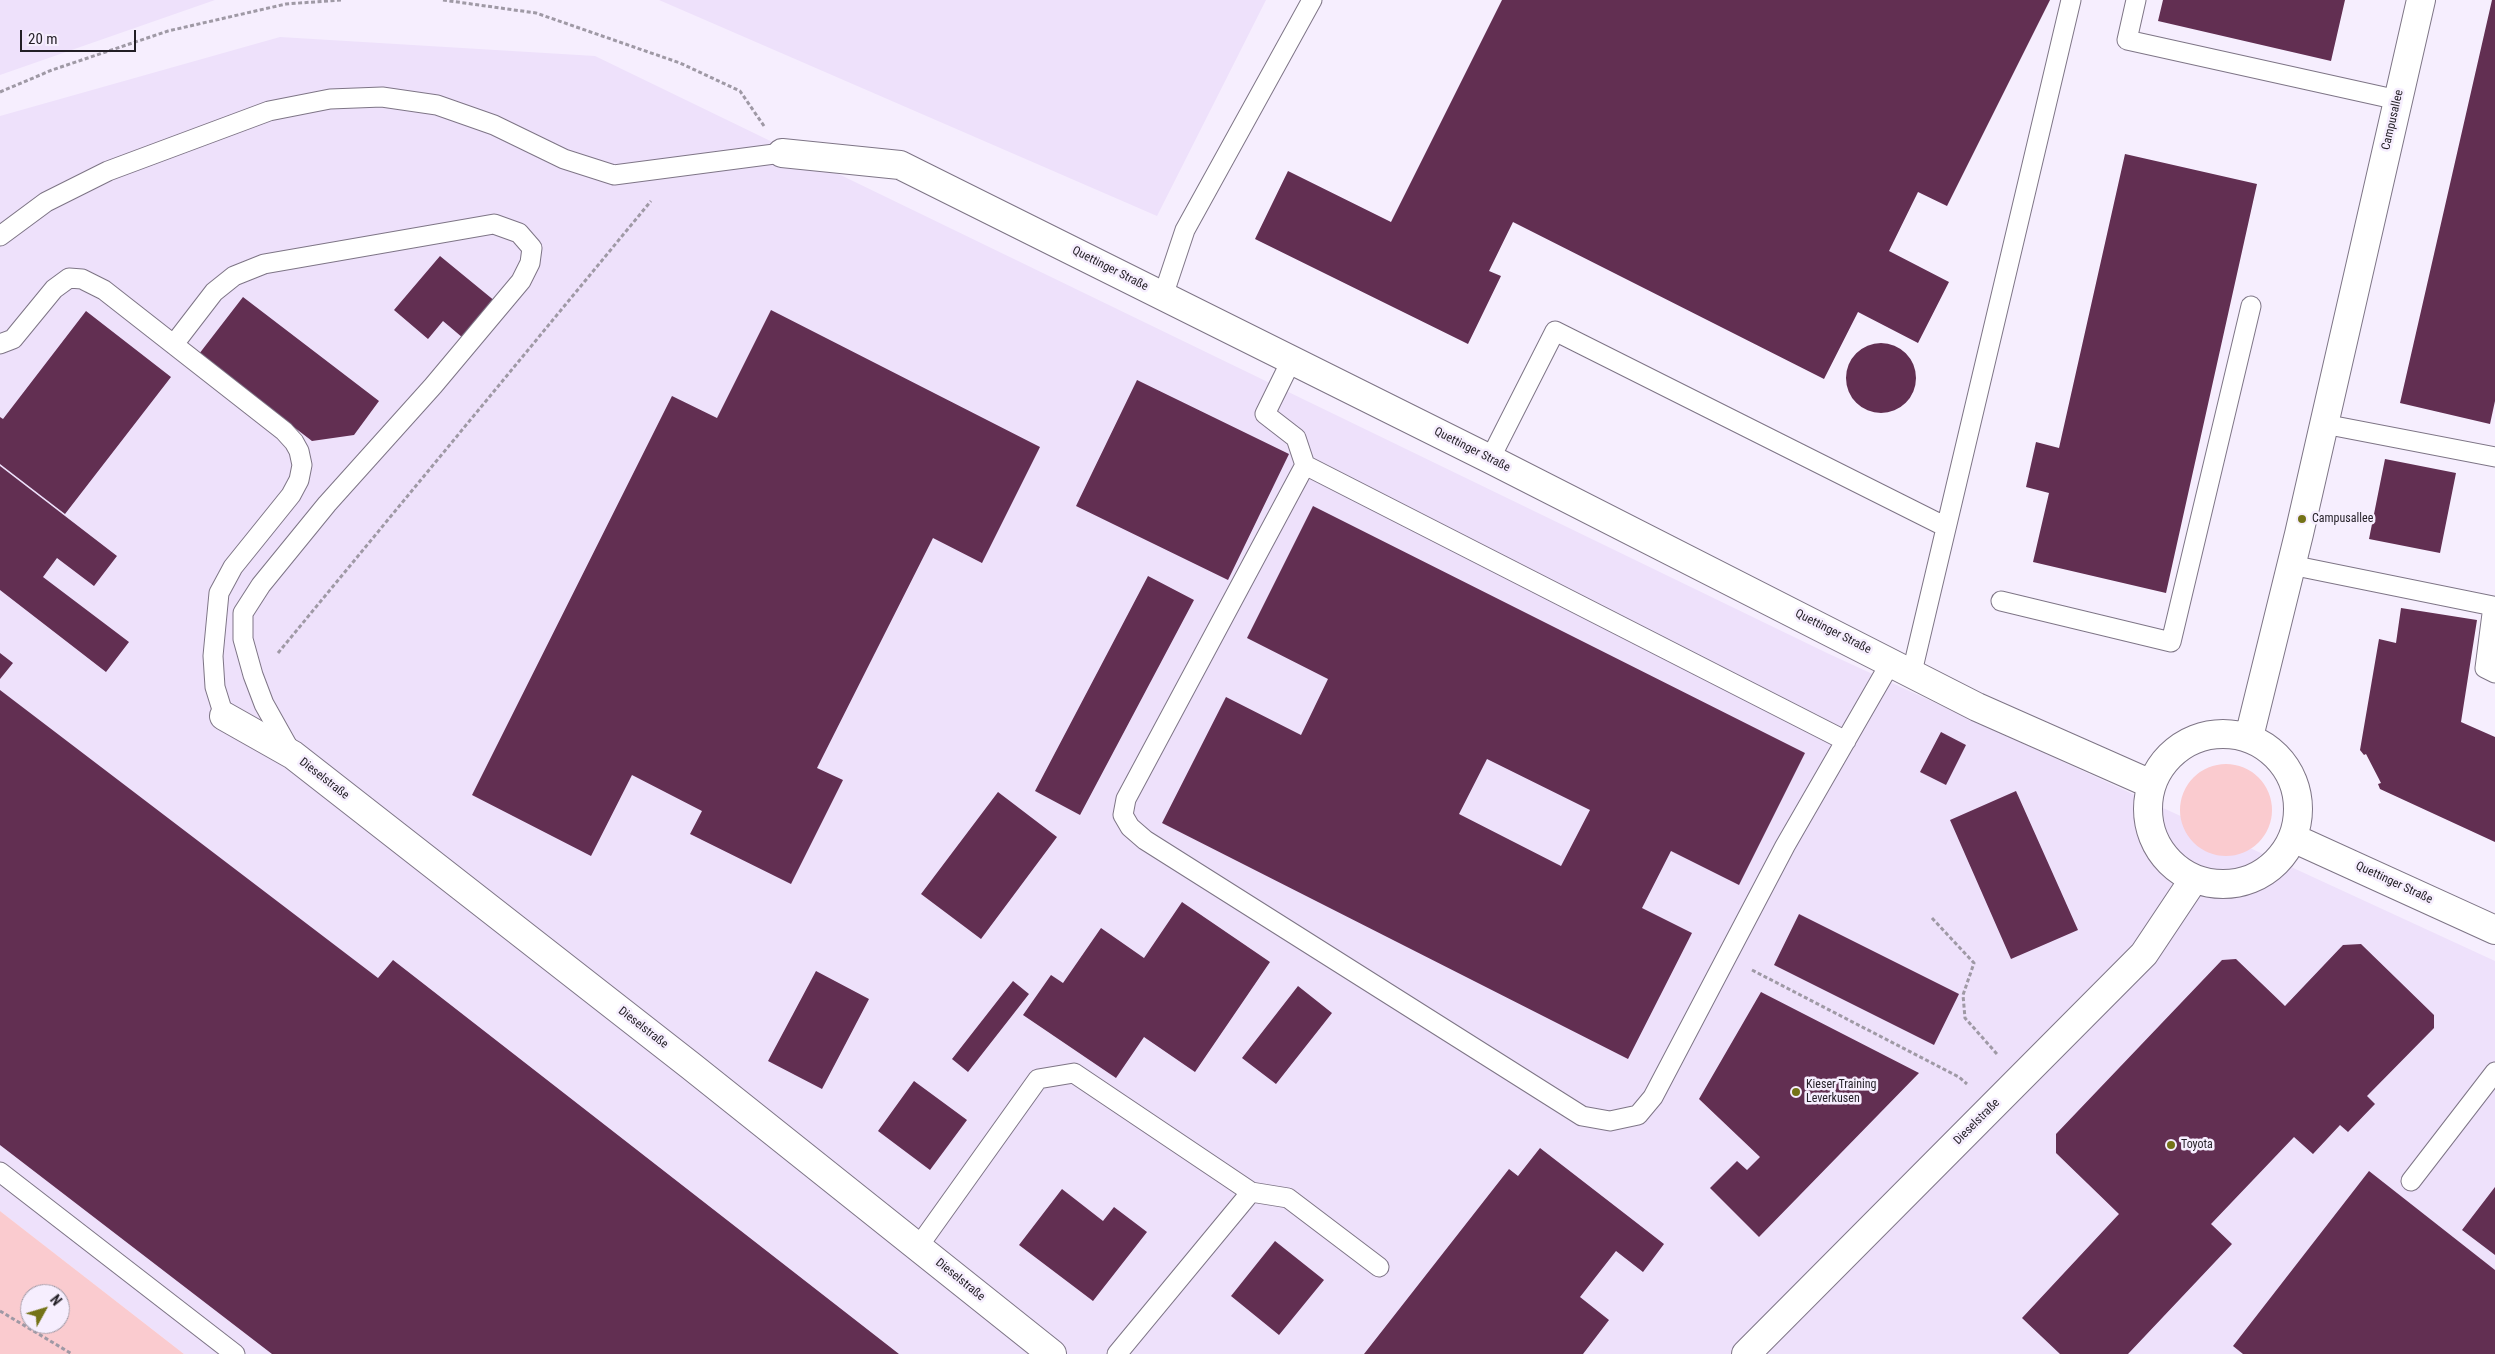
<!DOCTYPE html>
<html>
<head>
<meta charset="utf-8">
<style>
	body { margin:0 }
	#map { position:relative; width:2495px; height:1354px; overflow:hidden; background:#f6eefe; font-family:"Roboto Condensed",sans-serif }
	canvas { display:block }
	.north { position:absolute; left:20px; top:1284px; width:50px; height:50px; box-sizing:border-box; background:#f6eefe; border:1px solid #a19ba7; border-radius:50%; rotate:51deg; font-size:14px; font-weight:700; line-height:20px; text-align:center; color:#221e25 }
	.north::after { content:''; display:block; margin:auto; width:18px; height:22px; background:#747317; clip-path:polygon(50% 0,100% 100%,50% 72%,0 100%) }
	.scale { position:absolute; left:20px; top:30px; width:116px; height:22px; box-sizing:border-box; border:2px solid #221e25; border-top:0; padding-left:6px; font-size:15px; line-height:18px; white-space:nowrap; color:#221e25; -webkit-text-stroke:4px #f6eefe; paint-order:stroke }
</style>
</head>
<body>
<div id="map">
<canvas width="2495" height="1354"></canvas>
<div class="north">N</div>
<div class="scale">20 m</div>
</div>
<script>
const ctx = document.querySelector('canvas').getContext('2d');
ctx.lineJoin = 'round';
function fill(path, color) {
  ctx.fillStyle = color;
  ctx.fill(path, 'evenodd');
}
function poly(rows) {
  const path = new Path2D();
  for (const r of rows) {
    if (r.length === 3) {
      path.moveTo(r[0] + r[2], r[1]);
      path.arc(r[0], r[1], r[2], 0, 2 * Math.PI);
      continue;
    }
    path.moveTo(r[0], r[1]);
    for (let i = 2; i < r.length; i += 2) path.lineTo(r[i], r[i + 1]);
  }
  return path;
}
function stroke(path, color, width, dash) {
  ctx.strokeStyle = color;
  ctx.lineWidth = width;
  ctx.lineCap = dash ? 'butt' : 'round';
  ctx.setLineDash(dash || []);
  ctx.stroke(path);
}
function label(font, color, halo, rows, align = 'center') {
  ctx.font = font + ' "Roboto Condensed",sans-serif';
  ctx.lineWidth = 5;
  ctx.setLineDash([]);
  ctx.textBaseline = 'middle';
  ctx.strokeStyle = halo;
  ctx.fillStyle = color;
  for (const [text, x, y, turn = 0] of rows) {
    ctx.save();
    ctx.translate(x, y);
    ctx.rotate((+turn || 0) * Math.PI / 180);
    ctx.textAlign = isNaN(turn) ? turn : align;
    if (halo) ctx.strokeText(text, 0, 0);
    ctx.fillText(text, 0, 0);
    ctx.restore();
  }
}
fill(poly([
	[0,0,215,0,0,75],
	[659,0,1266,0,1157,216],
	[280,37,595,56,1827,653,2495,961,2495,1354,184,1354,0,1211,0,116]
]), '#eee1fb');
fill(poly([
	[2226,810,46],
	[0,1211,184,1354,0,1354],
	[30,1294,60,1294,60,1324,30,1324]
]), '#facbcf');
fill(poly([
	[1502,0,2050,0,1947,206,1918,192,1889,251,1949,282,1918,343,1858,312,1824,379,1513,222,1489,271,1501,276,1468,344,1255,239,1288,171,1391,222],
	[2163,0,2345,0,2331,61,2158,21],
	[2492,0,2495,0,2495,401,2490,424,2400,403],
	[2125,154,2257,184,2166,593,2033,562,2049,493,2026,487,2036,442,2059,448],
	[440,256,507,311,476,349,443,321,428,339,394,310],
	[243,297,379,401,354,435,312,441,199,354],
	[771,310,1040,447,982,563,933,538,817,768,843,780,791,884,690,834,702,811,632,775,591,856,472,795,672,396,717,418],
	[86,311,171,377,65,514,0,464,0,417,3,419],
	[1881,378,35],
	[1137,380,1289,454,1228,580,1076,506],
	[2385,459,2456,473,2440,553,2369,539],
	[0,466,117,556,94,586,57,558,43,577,129,642,106,672,0,590],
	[1313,506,1805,753,1739,885,1671,851,1642,908,1692,933,1628,1059,1162,823,1226,697,1301,735,1328,679,1247,638],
	[1487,759,1590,810,1561,866,1459,814],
	[1148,576,1194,600,1080,815,1035,791],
	[2401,608,2477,620,2461,722,2495,737,2495,842,2380,789,2378,784,2381,783,2366,754,2364,755,2360,750,2379,639,2396,643],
	[0,653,13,663,0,679],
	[0,690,378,978,393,960,899,1354,272,1354,0,1145],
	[1941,732,1966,745,1946,785,1920,772],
	[2016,791,2078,930,2011,959,1950,820],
	[998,792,1057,837,981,939,921,894],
	[1182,902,1270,962,1195,1072,1144,1037,1116,1078,1023,1015,1051,975,1063,983,1101,928,1144,958],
	[1799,914,1959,994,1934,1045,1774,965],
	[2361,944,2434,1015,2434,1028,2367,1096,2375,1104,2348,1132,2340,1125,2313,1154,2294,1137,2211,1224,2232,1244,2128,1354,2060,1354,2022,1318,2119,1214,2056,1153,2056,1134,2222,960,2236,959,2285,1006,2343,945],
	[816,971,869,999,822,1089,768,1061],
	[1013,981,1029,994,968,1072,952,1059],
	[1298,986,1332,1013,1276,1084,1242,1058],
	[1761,992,1919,1073,1759,1237,1710,1188,1737,1161,1747,1170,1760,1157,1699,1099],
	[914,1081,967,1120,930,1170,878,1131],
	[1540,1148,1664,1244,1643,1272,1616,1251,1580,1297,1609,1320,1583,1354,1364,1354,1509,1169,1518,1176],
	[2369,1171,2495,1270,2495,1354,2243,1354,2233,1346],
	[2495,1187,2495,1255,2462,1230],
	[1062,1189,1103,1221,1114,1207,1147,1232,1093,1301,1019,1245],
	[1275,1241,1324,1280,1279,1335,1231,1296]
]), '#622f52');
const lane = poly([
	[2136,0,2127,40,2398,100],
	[0,236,46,202,108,171,269,111,330,99,382,97,437,105,494,125,564,159,614,175,782,153],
	[1163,296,1185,230,1312,0],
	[0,344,13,339,54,289,69,278,82,279,104,290,284,431,294,442,299,451,302,465,299,480,291,495,233,567,219,593,213,656,215,687,224,716],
	[174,344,214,292,234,276,264,264,494,224,519,233,532,248,530,263,521,281,433,386,327,504,261,585,243,613,243,639,253,675,264,704,292,754],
	[1292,359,1265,414,1296,438,1305,465,1126,799,1123,815,1130,827,1145,840,1582,1116,1610,1121,1638,1115,1653,1097,1785,846,1891,662],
	[2324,424,2495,457],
	[1490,459,1555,331,1946,527],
	[1305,465,1846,741],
	[2291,565,2493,606,2485,668,2495,673],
	[2001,601,2171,642,2251,306],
	[1912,672,2071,0],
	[0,1172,235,1354],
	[2411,1181,2495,1072],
	[918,1247,1038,1079,1074,1073,1251,1192],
	[1117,1354,1251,1192,1288,1198,1379,1267]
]);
const street = poly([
	[782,153,900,165,1490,459,1977,707,2151,784],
	[224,716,293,755,691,1066,1052,1354],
	[2223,809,75],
	[2249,737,2299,534,2421,0],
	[2293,838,2495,930],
	[1746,1354,2144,954,2194,879]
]);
stroke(lane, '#7e7586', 21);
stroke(street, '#7e7586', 30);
stroke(poly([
	[443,0,536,13,680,63,740,91,764,126],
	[0,92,52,70,168,31,286,4,341,0],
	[278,653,651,201],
	[1932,918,1974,963,1963,995,1965,1018,1997,1054],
	[1752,970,1959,1077,1967,1084],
	[0,1311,72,1354]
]), '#9f99a5', 3, [4, 2.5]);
stroke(lane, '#fff', 19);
stroke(street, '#fff', 28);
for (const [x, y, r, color] of [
	[2302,519,5,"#747317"],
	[1796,1092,5,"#747317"],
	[2171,1145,5,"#747317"]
]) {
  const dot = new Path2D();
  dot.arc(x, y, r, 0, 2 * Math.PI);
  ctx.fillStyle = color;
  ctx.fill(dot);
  stroke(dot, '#f6eefe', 2);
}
label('12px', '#221e25', '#f6eefe', [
	["Campusallee",2393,120,-77],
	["Quettinger Straße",1110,269,27],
	["Quettinger Straße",1472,450,27],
	["Quettinger Straße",1833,632,27],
	["Dieselstraße",324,779,38],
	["Quettinger Straße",2394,883,25],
	["Dieselstraße",643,1028,38],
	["Dieselstraße",1977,1122,-45],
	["Dieselstraße",960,1280,39]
]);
label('12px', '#221e25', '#f6eefe', [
	["Campusallee",2312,519],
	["Kieser Training",1806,1085],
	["Leverkusen",1806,1099],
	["Toyota",2181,1145]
], 'left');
</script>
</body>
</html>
